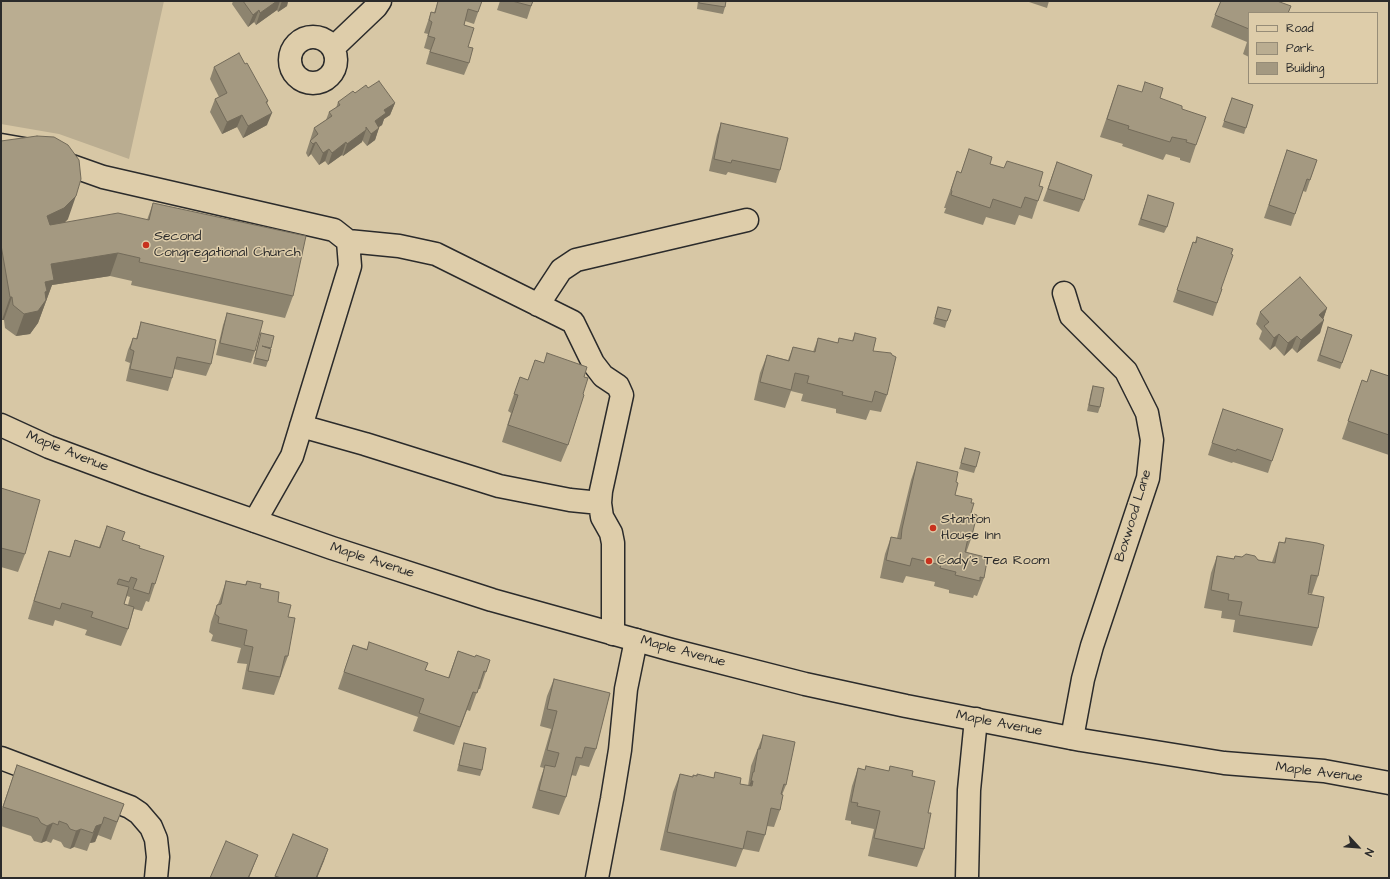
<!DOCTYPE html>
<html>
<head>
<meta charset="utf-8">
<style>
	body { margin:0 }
	#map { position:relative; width:1390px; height:879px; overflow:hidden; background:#d7c7a5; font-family:"Architects Daughter",sans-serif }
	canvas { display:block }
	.frame { position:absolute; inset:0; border:2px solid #2b2b2b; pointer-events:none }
	.legend { position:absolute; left:1248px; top:12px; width:130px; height:72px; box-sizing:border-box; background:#decdaa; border:1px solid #968c77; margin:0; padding:5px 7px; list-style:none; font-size:12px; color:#2b2b2b }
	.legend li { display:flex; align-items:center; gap:8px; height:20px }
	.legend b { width:20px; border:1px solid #968c77 }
	.north { position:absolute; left:1338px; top:827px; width:40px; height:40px; -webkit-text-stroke:3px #decdaa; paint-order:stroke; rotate:116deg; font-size:11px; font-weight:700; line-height:16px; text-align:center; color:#2b2b2b }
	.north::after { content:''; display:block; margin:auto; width:14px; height:18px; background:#2b2b2b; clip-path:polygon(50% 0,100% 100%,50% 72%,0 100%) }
</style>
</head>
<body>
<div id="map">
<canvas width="1390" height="879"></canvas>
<div class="frame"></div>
<ul class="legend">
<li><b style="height:5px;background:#decdaa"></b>Road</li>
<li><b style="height:11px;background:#baad91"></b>Park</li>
<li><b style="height:11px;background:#a49981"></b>Building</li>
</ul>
<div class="north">N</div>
</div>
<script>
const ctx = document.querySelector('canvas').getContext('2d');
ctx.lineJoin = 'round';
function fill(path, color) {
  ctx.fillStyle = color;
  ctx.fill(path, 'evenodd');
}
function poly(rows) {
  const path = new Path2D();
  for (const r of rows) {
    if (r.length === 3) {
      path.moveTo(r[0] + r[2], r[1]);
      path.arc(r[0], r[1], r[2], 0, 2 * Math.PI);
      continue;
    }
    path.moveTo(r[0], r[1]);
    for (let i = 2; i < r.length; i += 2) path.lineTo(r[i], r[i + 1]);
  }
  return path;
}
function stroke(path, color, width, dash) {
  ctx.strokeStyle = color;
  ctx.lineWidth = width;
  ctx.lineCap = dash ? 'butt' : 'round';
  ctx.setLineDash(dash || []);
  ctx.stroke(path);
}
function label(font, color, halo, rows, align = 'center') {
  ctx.font = font + ' "Architects Daughter",sans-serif';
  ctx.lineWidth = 3;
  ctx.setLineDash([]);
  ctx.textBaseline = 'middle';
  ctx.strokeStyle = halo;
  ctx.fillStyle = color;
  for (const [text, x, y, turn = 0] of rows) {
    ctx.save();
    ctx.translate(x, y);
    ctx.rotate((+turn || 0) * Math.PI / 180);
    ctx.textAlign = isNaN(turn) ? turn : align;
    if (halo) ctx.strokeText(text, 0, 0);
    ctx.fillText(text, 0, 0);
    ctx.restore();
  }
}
fill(poly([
	[1,1,164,1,129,159,59,134,1,124]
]), '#baad91');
const minor = poly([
	[313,60,23],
	[333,48,376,7,380,1],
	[1,145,24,149,103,177,334,230,348,241,350,266,292,456,255,521],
	[348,241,399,246,436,254,573,322,593,363,603,376,618,386,622,395,601,491,600,503,602,517,611,533,613,543,613,634],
	[1064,293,1071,316,1126,371,1147,413,1152,440,1148,478,1092,646,1083,679,1072,738],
	[538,305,561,270,576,260,747,220],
	[301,426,365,444,499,486,570,500,600,503],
	[1,758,130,807,139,813,151,827,156,839,158,857,156,878],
	[597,878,612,799,620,750,626,689,636,640],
	[967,878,969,790,976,719]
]);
const major = poly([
	[1,425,49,447,146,483,332,548,492,600,672,650,805,684,906,706,1081,740,1224,763,1324,771,1389,783]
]);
stroke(minor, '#2b2b2b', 25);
stroke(major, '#2b2b2b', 25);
stroke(minor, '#decdaa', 22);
stroke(major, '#decdaa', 22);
fill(poly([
	[233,1,288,1,287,6,278,12,277,10,256,25,254,22,248,27,232,4],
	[438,1,482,1,474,24,465,21,464,25,468,47,469,63,464,75,426,64,430,50,424,48,428,34,424,33,431,12,434,13],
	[500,1,533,1,527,19,497,10],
	[698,1,726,1,725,7,723,14,697,9],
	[1026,1,1049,1,1047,8],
	[1291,6,1288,13,1249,13,1249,57,1243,54,1247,42,1211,27,1215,15],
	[245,64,268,101,267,104,267,125,243,138,237,127,222,134,210,112,215,99,219,97,210,79,214,67],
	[1118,85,1160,98,1182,109,1196,145,1190,163,1180,160,1180,158,1166,154,1163,160,1122,146,1123,144,1100,137],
	[368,88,395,103,390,115,384,119,382,125,379,127,375,140,367,146,362,140,362,142,343,156,342,155,328,165,325,161,319,165,311,154,308,157,306,153,314,128,326,120,329,112,336,108,338,102,355,93],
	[1232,98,1253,105,1244,134,1222,127],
	[721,123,780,170,776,183,728,172,726,175,709,171,717,135],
	[1,141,68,219,64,223,147,220,153,203,293,296,285,318,131,285,132,281,110,276,52,285,38,323,30,334,16,336,5,328,4,320,2,320,1,314],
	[969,149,990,164,1004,168,1039,186,1038,201,1032,219,1019,215,1015,225,986,217,983,225,944,213,946,208,944,208,957,171,961,173],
	[1287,150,1317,160,1306,192,1303,191,1291,226,1264,218],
	[1057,162,1084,200,1079,212,1043,201],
	[1148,195,1167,227,1164,233,1138,225],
	[1197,237,1221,289,1222,289,1213,316,1173,302,1193,242,1195,242],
	[938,307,947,321,945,328,933,324],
	[1327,308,1323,319,1320,333,1297,353,1292,348,1284,356,1275,346,1270,350,1259,339,1262,331,1256,324,1260,312],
	[227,313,255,351,251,363,216,355,223,325],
	[141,322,211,364,206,376,174,369,172,378,168,391,126,381,130,363,125,361,128,350,133,338,136,339],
	[1328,327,1352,335,1340,369,1317,361],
	[261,333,274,336,268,361,266,367,253,364,259,339],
	[855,333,873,351,887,395,881,412,870,410,866,420,836,413,836,409,801,401,803,394,791,391,785,408,754,400,760,373,767,355,788,360,793,347,813,352,818,338,838,343,839,338,852,341],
	[535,360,584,377,568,445,561,462,502,442,511,413,508,411,520,377,528,380],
	[1371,370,1389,376,1389,455,1342,439,1362,380,1367,382],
	[1093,386,1100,407,1098,413,1087,411,1091,392],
	[1223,409,1272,461,1268,473,1233,462,1232,463,1208,455],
	[965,448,976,467,974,473,959,469],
	[917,462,956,482,955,495,971,503,971,539,966,553,984,578,977,596,974,595,973,598,949,593,949,590,934,586,935,582,906,576,903,583,880,578,885,554,891,537,897,538,911,480],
	[1,488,25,554,18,572,1,567],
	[107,526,122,540,139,548,155,584,149,602,146,601,142,611,134,609,128,629,121,646,85,635,87,630,55,620,53,626,28,619,43,569,49,551,69,557,75,540,99,547],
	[127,596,130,597,128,605,124,604],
	[1286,538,1318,576,1312,594,1308,593,1308,594,1318,628,1312,646,1233,632,1235,620,1221,618,1222,611,1204,608,1211,573,1217,556,1234,559,1235,556,1272,562,1279,542,1284,543],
	[226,581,245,585,247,581,260,588,278,602,288,617,288,656,274,695,242,689,247,664,237,663,241,648,211,641,213,635,209,632,211,622,217,605,218,604,220,599],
	[369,642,425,670,448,678,458,651,475,657,490,660,480,689,478,689,470,711,467,710,454,745,413,731,418,717,338,689,353,645,367,649],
	[554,679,596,749,589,767,580,765,576,776,571,775,566,797,559,815,532,808,539,783,544,768,540,767,551,729,540,726,547,696],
	[763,735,786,785,782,795,780,810,774,827,767,826,765,835,759,852,743,849,736,867,660,850,673,792,680,774,693,777,693,775,714,778,715,772,740,784,748,786,751,766],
	[464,743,482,770,480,776,457,771,462,750],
	[17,765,124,804,111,840,98,835,95,842,90,843,87,851,74,847,70,849,64,847,61,842,53,839,51,843,46,841,41,843,34,841,31,836,1,826,1,811],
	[866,766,889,771,890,766,912,776,928,813,924,849,917,867,868,856,874,829,851,824,851,821,845,820,852,786,858,768,865,770],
	[293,834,328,849,317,878,274,878]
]), '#8d846f');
fill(poly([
	[277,1,280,1,277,10,256,25,260,13],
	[282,1,288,1,287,6,278,12],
	[259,10,254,22,248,27,253,15],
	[395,103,390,115,384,119,382,125,370,133,375,121,384,110],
	[272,113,267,125,243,138,248,126],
	[242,115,237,127,222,134,227,122],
	[379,128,375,140,367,146,371,134],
	[366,130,362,142,343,156,347,144],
	[316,142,311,154,308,157,313,144],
	[346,142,342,155,328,165,332,153],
	[329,149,325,161,319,165,323,153],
	[76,196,68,219,56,231,39,238,47,216],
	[118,253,110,276,52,285,38,323,30,334,16,336,24,314,37,304,51,264],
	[10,297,12,297,4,320,2,320],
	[1327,308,1323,320,1319,315],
	[1324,320,1320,333,1297,353,1301,340],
	[1279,334,1275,346,1270,350,1274,338],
	[1297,336,1292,348,1284,356,1288,343],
	[751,781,753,781,746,799,744,799],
	[53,823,46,841,41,843,47,826],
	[102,824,95,842,90,843,96,826],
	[81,829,74,847,70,849,76,831],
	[328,849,324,861,317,878,316,878],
	[258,855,249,878,248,878]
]), '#736b5a');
const building = poly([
	[243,1,277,1,260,13,259,10,253,15,243,1],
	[438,1,482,1,478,12,468,9,464,25,474,28,468,47,473,48,469,63,430,52,435,38,428,36,432,22,429,20,431,12,435,13,438,1],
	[512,1,533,1,531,6,512,1],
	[699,1,726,1,725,7,699,3,699,1],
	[1221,1,1277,1,1291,6,1288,13,1249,13,1249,29,1215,15,1221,1],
	[239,53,245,64,247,63,268,101,266,102,272,113,248,126,242,115,227,122,215,99,227,93,214,67,239,53],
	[379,81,395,103,384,110,386,113,375,121,379,128,371,134,366,127,366,130,347,144,346,142,332,153,329,149,323,153,316,142,313,144,310,141,318,134,314,128,332,116,329,112,340,105,338,102,353,91,355,93,366,85,368,88,379,81],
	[1145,82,1163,88,1160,98,1182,106,1182,109,1206,117,1196,145,1186,142,1187,140,1172,137,1170,142,1128,129,1129,126,1107,119,1118,85,1142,92,1145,82],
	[1232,98,1253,105,1246,128,1224,121,1232,98],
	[721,123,788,138,780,170,732,160,731,163,714,159,721,123],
	[37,136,54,137,68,145,79,160,81,179,76,196,64,208,47,216,50,225,118,213,149,220,153,203,306,236,293,296,139,262,140,258,118,253,51,264,54,280,45,282,47,291,45,292,46,300,38,311,24,314,13,305,12,297,10,297,1,245,1,141,37,136],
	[969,149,992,157,990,164,1004,168,1007,161,1043,172,1039,186,1043,187,1038,201,1025,197,1021,208,993,199,990,208,951,195,952,191,951,190,957,171,961,173,969,149],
	[1287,150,1317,160,1310,180,1307,179,1295,214,1269,205,1287,150],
	[1057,162,1092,175,1084,200,1048,189,1057,162],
	[1148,195,1174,203,1167,227,1141,219,1148,195],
	[1197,237,1233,249,1231,254,1233,255,1221,289,1222,289,1217,303,1177,290,1193,242,1196,243,1197,237],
	[1300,277,1327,308,1319,315,1324,320,1301,340,1297,336,1288,343,1279,334,1274,338,1264,326,1269,322,1260,312,1300,277],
	[938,307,951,310,947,321,935,318,938,307],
	[227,313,263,321,255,351,220,343,227,313],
	[141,322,216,340,211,364,177,357,172,378,130,369,134,351,130,349,133,338,137,339,141,322],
	[1328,327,1352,335,1342,363,1320,355,1328,327],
	[261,333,274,336,271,348,262,346,271,349,268,361,255,358,261,333],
	[855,333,876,338,873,351,891,353,892,355,896,357,887,395,875,391,872,402,842,395,843,392,807,383,809,376,795,373,791,390,760,382,767,355,789,361,793,347,815,352,818,338,838,343,839,338,853,341,855,333],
	[547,353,587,367,584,377,588,378,583,394,584,395,568,445,508,425,518,395,514,394,520,377,528,380,535,360,544,363,547,353],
	[1371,370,1389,376,1389,435,1348,421,1362,380,1367,382,1371,370],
	[1093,386,1104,388,1100,407,1089,405,1093,386],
	[1223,409,1283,429,1272,461,1237,449,1236,451,1212,443,1223,409],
	[965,448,980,452,976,467,961,463,965,448],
	[917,462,958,472,956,482,958,483,955,495,972,499,971,503,974,503,971,513,977,515,971,539,968,538,965,552,985,557,984,559,987,561,984,578,980,577,980,581,955,575,956,572,940,568,941,565,912,558,910,566,886,560,891,537,901,539,902,529,917,462],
	[1,488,40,500,25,554,1,548,1,488],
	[107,526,125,532,122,540,140,546,139,548,164,556,155,584,152,583,149,594,133,589,137,579,131,577,129,582,119,579,117,584,129,587,124,604,134,607,128,629,91,617,93,612,62,603,60,609,34,601,49,551,70,557,75,540,100,548,107,526],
	[1286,538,1317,543,1324,545,1318,576,1311,575,1308,594,1324,597,1318,628,1239,615,1242,602,1228,600,1229,594,1211,590,1217,556,1234,559,1235,556,1242,557,1246,554,1255,556,1258,560,1275,563,1279,542,1285,543,1286,538],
	[226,581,246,585,247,581,261,584,260,588,279,592,278,602,291,605,288,617,295,618,288,656,285,656,280,677,248,671,253,647,244,645,247,630,218,623,219,617,215,614,217,605,221,604,226,581],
	[369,642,428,663,425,670,449,678,458,651,475,657,476,655,490,660,486,672,484,671,477,693,473,692,460,727,419,713,424,699,344,672,353,645,367,650,369,642],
	[554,679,610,693,596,749,585,747,582,758,576,757,566,797,539,790,545,765,555,767,559,753,547,750,557,711,547,709,554,679],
	[763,735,795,742,786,785,784,784,781,794,783,795,780,810,771,808,765,835,747,831,743,849,667,832,680,774,693,777,693,775,697,776,697,774,714,778,715,772,741,778,740,784,752,786,753,781,751,781,753,772,754,772,758,749,760,749,763,735],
	[464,743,486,748,482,770,459,765,464,743],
	[17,765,124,804,117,822,104,817,102,824,96,826,93,833,81,829,76,831,70,829,67,824,59,821,58,825,53,823,47,826,41,823,38,818,3,807,17,765],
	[866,766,889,771,890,766,913,771,912,776,935,781,928,813,931,813,924,849,874,838,880,811,857,806,858,803,851,802,858,768,865,770,866,766],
	[293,834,328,849,316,878,281,878,275,876,293,834],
	[226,841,258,855,248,878,210,878,226,841]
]);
fill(building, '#a49981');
stroke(building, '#736b5a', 1);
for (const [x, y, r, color] of [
	[146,245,4,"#c8321e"],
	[933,528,4,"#c8321e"],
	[929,561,4,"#c8321e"]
]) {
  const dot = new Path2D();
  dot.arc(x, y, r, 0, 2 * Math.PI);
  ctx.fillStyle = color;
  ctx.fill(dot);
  stroke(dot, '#decdaa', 1.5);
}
label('14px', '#2b2b2b', '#decdaa', [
	["Second",154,237],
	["Congregational Church",154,253],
	["Stanton",941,520],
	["House Inn",941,536],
	["Cady's Tea Room",937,561]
], 'left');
label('14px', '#2b2b2b', '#decdaa', [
	["Maple Avenue",67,452,22],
	["Boxwood Lane",1134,516,-73],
	["Maple Avenue",372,561,18],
	["Maple Avenue",683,652,15],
	["Maple Avenue",999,724,11],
	["Maple Avenue",1319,773,7]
]);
</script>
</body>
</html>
